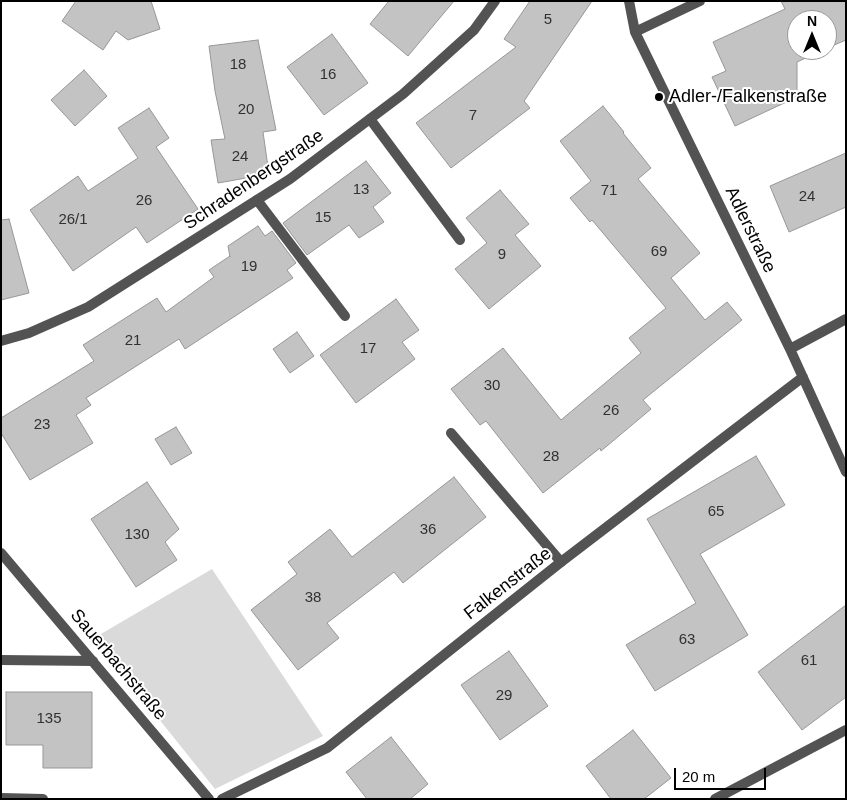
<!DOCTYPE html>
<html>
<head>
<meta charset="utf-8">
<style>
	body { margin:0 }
	#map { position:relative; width:847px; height:800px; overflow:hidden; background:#fff; font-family:Helvetica,sans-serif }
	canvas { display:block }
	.frame { position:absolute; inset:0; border:2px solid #000; pointer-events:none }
	.north { position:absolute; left:787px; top:10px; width:50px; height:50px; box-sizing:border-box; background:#fff; border:1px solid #999; border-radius:50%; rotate:0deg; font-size:14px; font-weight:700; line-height:20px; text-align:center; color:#000 }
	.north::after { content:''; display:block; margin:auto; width:18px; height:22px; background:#000; clip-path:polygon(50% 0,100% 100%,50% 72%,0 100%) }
	.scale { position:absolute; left:674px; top:768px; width:92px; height:22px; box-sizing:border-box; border:2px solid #000; border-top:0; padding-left:6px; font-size:15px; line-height:18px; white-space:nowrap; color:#000; -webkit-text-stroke:4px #fff; paint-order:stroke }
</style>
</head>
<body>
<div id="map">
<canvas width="847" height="800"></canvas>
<div class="frame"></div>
<div class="north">N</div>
<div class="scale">20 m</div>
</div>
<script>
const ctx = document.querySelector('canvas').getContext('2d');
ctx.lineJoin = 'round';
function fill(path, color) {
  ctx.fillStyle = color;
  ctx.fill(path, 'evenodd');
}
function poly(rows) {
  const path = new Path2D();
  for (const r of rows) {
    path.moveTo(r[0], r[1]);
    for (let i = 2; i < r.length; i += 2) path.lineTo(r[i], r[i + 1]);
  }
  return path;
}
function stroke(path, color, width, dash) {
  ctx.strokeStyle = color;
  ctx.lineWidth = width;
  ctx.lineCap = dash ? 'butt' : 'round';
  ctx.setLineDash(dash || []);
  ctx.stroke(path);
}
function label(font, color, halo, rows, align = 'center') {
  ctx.font = font + ' Helvetica,sans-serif';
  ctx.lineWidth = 4;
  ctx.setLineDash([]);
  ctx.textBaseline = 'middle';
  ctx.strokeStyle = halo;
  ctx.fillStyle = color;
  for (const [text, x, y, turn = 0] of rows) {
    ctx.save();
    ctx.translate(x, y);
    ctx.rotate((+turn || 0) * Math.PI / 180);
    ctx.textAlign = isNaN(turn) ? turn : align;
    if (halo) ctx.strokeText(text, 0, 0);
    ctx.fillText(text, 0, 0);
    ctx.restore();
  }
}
fill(poly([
	[212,569,323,736,215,789,94,638]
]), '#dadada');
const building = poly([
	[76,1,151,1,160,29,128,40,116,31,103,50,62,21,76,1],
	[389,1,454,1,408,56,370,24,389,1],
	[530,1,592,1,524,101,530,108,451,168,416,123,516,47,504,39,530,1],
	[781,1,846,1,846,40,827,48,827,20,797,20,797,50,823,50,797,62,797,97,735,126,712,77,726,71,713,42,785,9,781,1],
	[332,34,368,83,324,115,287,67,332,34],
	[258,40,276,130,263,132,269,174,218,183,211,140,225,139,215,91,209,46,258,40],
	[84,70,107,96,75,126,51,100,84,70],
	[603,106,624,132,623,133,651,168,638,179,700,253,671,278,705,320,727,302,742,320,643,400,651,409,601,451,600,448,543,493,486,421,480,425,451,389,503,348,561,420,641,353,629,338,666,308,592,220,590,222,570,198,591,181,560,141,603,106],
	[149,108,169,138,156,147,198,209,147,243,136,227,73,271,30,210,78,176,88,191,138,158,118,128,149,108],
	[846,153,846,207,789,232,770,186,846,153],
	[366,161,391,193,373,207,384,222,359,238,349,225,307,255,283,223,366,161],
	[500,190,529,224,515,235,541,266,489,309,455,269,487,243,466,218,500,190],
	[9,219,29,293,1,300,1,220,9,219],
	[258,226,265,236,272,231,296,263,287,270,293,278,185,349,179,339,86,398,91,405,76,415,93,443,30,480,1,433,1,418,94,361,83,345,157,298,166,312,214,277,209,270,230,256,230,257,228,246,258,226],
	[396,299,419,330,402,342,415,359,356,403,320,355,396,299],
	[297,332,314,356,290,373,273,349,297,332],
	[176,427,192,453,171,465,155,439,176,427],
	[756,456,785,505,700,554,748,635,655,691,626,645,696,603,647,519,756,456],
	[454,477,486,517,403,583,394,572,327,623,339,638,298,670,251,610,297,574,288,562,330,529,352,557,454,477],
	[147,482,179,529,165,542,177,560,136,587,91,519,147,482],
	[846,605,846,697,802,730,758,672,846,605],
	[509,651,548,706,500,740,461,685,509,651],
	[6,692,92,692,92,768,43,768,43,745,6,745,6,692],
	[633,730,671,778,644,799,611,799,586,766,633,730],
	[391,737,428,784,410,799,367,799,346,772,391,737]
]);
fill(building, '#c3c3c3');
stroke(building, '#979797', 1);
stroke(poly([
	[370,119,460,240],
	[257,200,345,316],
	[451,433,561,562],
	[1,660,93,661]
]), '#535353', 10);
stroke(poly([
	[629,1,635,32,790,349,846,472],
	[635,32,700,1],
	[1,341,29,333,88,307,290,179,403,94,474,30,495,1],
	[790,349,846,319],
	[1,553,209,799],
	[1,798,43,799],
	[222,799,327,748,561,562,803,377],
	[715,799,846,730]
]), '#535353', 10);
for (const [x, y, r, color] of [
	[659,97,5,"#000"]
]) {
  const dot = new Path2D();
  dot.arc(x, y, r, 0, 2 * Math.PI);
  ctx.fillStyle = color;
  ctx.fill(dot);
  stroke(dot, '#fff', 2);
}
label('15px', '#313131', null, [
	["5",548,20],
	["18",238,65],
	["16",328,75],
	["20",246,110],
	["7",473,116],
	["24",240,157],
	["13",361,190],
	["71",609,191],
	["24",807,197],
	["26",144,201],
	["15",323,218],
	["26/1",73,220],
	["69",659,252],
	["9",502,255],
	["19",249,267],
	["21",133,341],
	["17",368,349],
	["30",492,386],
	["26",611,411],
	["23",42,425],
	["28",551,457],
	["65",716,512],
	["36",428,530],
	["130",137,535],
	["38",313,598],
	["63",687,640],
	["61",809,661],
	["29",504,696],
	["135",49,719]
]);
label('18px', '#000', '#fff', [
	["Adler-/Falkenstraße",669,97]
], 'left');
label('18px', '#000', '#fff', [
	["Schradenbergstraße",254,180,-34],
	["Adlerstraße",750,230,64],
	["Falkenstraße",508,584,-38],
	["Sauerbachstraße",118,665,50]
]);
</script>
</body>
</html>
